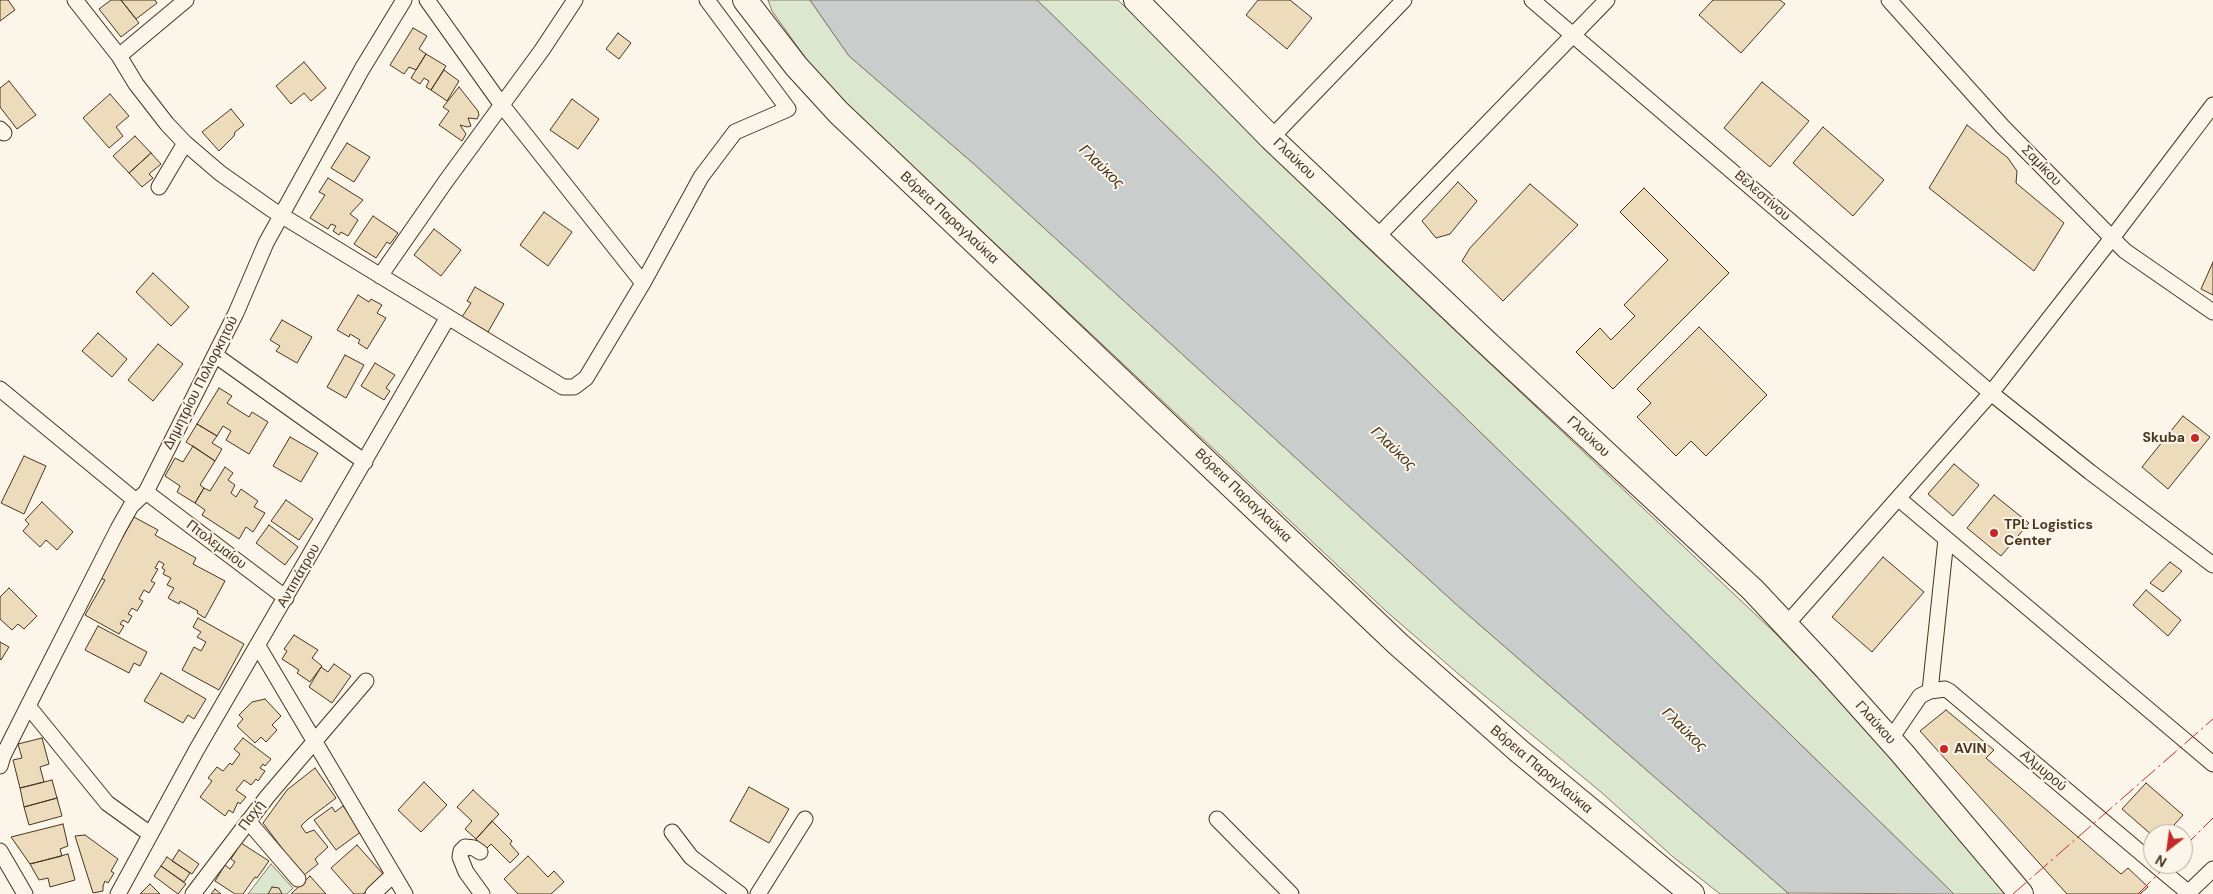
<!DOCTYPE html>
<html>
<head>
<meta charset="utf-8">
<style>
	body { margin:0 }
	#map { position:relative; width:2213px; height:894px; overflow:hidden; background:#fbf6e9; font-family:"DM Sans",sans-serif }
	canvas { display:block }
	.north { position:absolute; left:2143px; top:824px; width:50px; height:50px; box-sizing:border-box; background:#fbf6e9; border:1px solid #b4a999; border-radius:50%; rotate:210deg; font-size:14px; font-weight:700; line-height:20px; text-align:center; color:#4a3520 }
	.north::after { content:''; display:block; margin:auto; width:18px; height:22px; background:#c62828; clip-path:polygon(50% 0,100% 100%,50% 72%,0 100%) }
</style>
</head>
<body>
<div id="map">
<canvas width="2213" height="894"></canvas>
<div class="north">N</div>
</div>
<script>
const ctx = document.querySelector('canvas').getContext('2d');
ctx.lineJoin = 'round';
function fill(path, color) {
  ctx.fillStyle = color;
  ctx.fill(path, 'evenodd');
}
function poly(rows) {
  const path = new Path2D();
  for (const r of rows) {
    path.moveTo(r[0], r[1]);
    for (let i = 2; i < r.length; i += 2) path.lineTo(r[i], r[i + 1]);
  }
  return path;
}
function stroke(path, color, width, dash) {
  ctx.strokeStyle = color;
  ctx.lineWidth = width;
  ctx.lineCap = dash ? 'butt' : 'round';
  ctx.setLineDash(dash || []);
  ctx.stroke(path);
}
function label(font, color, halo, rows, align = 'center') {
  ctx.font = font + ' "DM Sans",sans-serif';
  ctx.lineWidth = 4;
  ctx.setLineDash([]);
  ctx.textBaseline = 'middle';
  ctx.strokeStyle = halo;
  ctx.fillStyle = color;
  for (const [text, x, y, turn = 0] of rows) {
    ctx.save();
    ctx.translate(x, y);
    ctx.rotate((+turn || 0) * Math.PI / 180);
    ctx.textAlign = isNaN(turn) ? turn : align;
    if (halo) ctx.strokeText(text, 0, 0);
    ctx.fillText(text, 0, 0);
    ctx.restore();
  }
}
const green = poly([
	[768,0,810,0,849,56,974,164,1458,606,1789,894,1720,894,1672,856,1601,792,1462,677,1387,612,836,94,812,67,772,11,768,0],
	[1037,0,1118,0,1352,233,1773,631,1864,726,2008,894,1954,894,1037,0],
	[271,864,293,888,287,894,248,894,271,864]
]);
fill(green, '#dce7d0');
stroke(green, '#887966', 1);
const water = poly([
	[810,0,1037,0,1954,894,1788,893,1458,606,974,164,849,56,810,0]
]);
fill(water, '#c9cecd');
stroke(water, '#887966', 1);
const building = poly([
	[0,0,8,0,15,10,0,21,0,0],
	[111,0,121,0,139,23,121,37,99,9,111,0],
	[121,0,155,0,157,3,136,19,121,0],
	[1258,0,1290,0,1312,18,1287,49,1246,15,1258,0],
	[1713,0,1780,0,1785,4,1741,53,1699,15,1713,0],
	[413,28,427,36,419,49,426,54,416,70,409,67,404,74,390,65,413,28],
	[618,33,631,43,619,59,606,49,618,33],
	[426,54,446,66,431,90,426,87,429,81,424,78,420,84,411,78,426,54],
	[304,62,326,88,311,101,304,93,291,104,276,86,304,62],
	[444,70,459,81,447,101,431,90,444,70],
	[9,81,36,115,17,129,0,107,0,88,9,81],
	[1762,82,1809,121,1770,167,1724,128,1762,82],
	[459,87,478,111,479,115,477,119,468,118,471,126,467,127,460,125,466,134,462,141,439,125,449,111,443,107,459,87],
	[110,94,129,116,116,127,123,136,109,148,83,118,110,94],
	[572,99,599,119,578,149,550,130,572,99],
	[231,109,244,125,235,132,234,136,219,151,202,132,231,109],
	[1967,125,2008,158,2017,171,2016,183,2064,223,2034,271,1929,188,1967,125],
	[1823,127,1884,180,1853,216,1793,163,1823,127],
	[135,136,151,153,129,173,113,156,135,136],
	[347,143,370,157,354,182,331,168,347,143],
	[151,153,161,164,149,174,153,178,142,187,129,173,151,153],
	[328,178,363,200,350,214,358,220,348,236,341,232,339,235,333,231,336,226,331,224,328,229,310,218,325,195,319,192,328,178],
	[1458,182,1477,201,1450,234,1436,238,1422,221,1458,182],
	[1530,184,1578,225,1503,301,1462,261,1470,248,1530,184],
	[1644,188,1729,273,1613,389,1576,352,1600,328,1611,340,1635,316,1624,305,1668,260,1620,212,1644,188],
	[544,212,572,232,548,266,520,245,544,212],
	[373,216,398,233,390,244,387,242,376,258,354,244,373,216],
	[434,229,461,250,441,276,414,255,434,229],
	[2213,262,2213,295,2201,289,2213,262],
	[153,273,189,307,171,326,136,292,153,273],
	[475,287,504,304,488,332,462,317,471,303,467,301,475,287],
	[358,295,369,302,371,299,382,305,377,313,386,318,367,349,358,343,360,340,350,334,349,337,337,330,358,295],
	[282,320,312,337,297,363,276,351,280,346,270,340,282,320],
	[1699,327,1767,395,1706,456,1691,441,1676,456,1637,417,1651,403,1637,389,1699,327],
	[98,333,127,359,112,377,82,351,98,333],
	[158,344,183,364,153,401,128,380,158,344],
	[345,355,364,365,346,398,327,387,345,355],
	[375,363,395,375,386,388,390,391,384,400,361,386,375,363],
	[219,388,232,396,227,403,249,417,252,412,268,422,249,454,226,440,231,431,223,426,217,436,197,424,219,388],
	[2183,416,2210,437,2168,489,2142,467,2183,416],
	[197,424,217,436,212,443,222,449,215,461,186,442,197,424],
	[290,437,318,453,301,482,273,466,290,437],
	[193,446,215,461,200,485,204,488,195,503,177,492,180,486,165,476,175,458,183,462,193,446],
	[24,456,46,466,24,514,1,503,24,456],
	[1954,464,1979,485,1953,516,1928,494,1954,464],
	[225,467,233,473,228,480,235,485,231,493,236,497,241,489,258,501,254,507,265,513,253,532,246,527,239,539,202,515,205,510,195,503,204,488,210,491,225,467],
	[1994,495,2029,523,2001,556,1967,528,1994,495],
	[286,500,313,519,299,540,271,521,286,500],
	[42,502,73,532,57,550,46,540,40,547,23,531,29,524,25,520,42,502],
	[134,517,158,530,155,535,196,558,193,564,225,581,205,618,197,613,198,611,180,601,179,604,168,598,174,588,167,585,171,578,163,574,165,570,162,568,164,564,159,561,155,568,158,569,151,581,155,583,149,593,144,590,139,599,143,601,137,611,132,608,128,614,132,616,128,623,123,620,120,624,124,626,119,634,85,615,105,580,100,578,134,517],
	[269,525,298,547,285,565,256,543,269,525],
	[1883,557,1924,592,1872,652,1832,617,1883,557],
	[2170,562,2182,571,2163,592,2150,583,2170,562],
	[9,588,37,616,24,629,18,624,12,630,0,619,0,597,9,588],
	[2146,590,2181,620,2168,636,2133,605,2146,590],
	[198,618,244,644,219,690,182,670,194,647,201,651,206,642,197,637,201,632,193,627,198,618],
	[98,626,147,652,140,666,134,663,129,673,85,650,98,626],
	[294,635,318,650,312,658,322,666,310,682,297,673,299,670,282,659,287,651,284,649,294,635],
	[0,642,9,647,1,660,0,659,0,642],
	[334,664,351,676,332,703,309,687,321,667,328,672,334,664],
	[161,673,206,699,194,719,188,715,183,723,144,701,161,673],
	[265,699,281,716,272,725,277,730,266,742,261,737,255,743,237,726,243,719,239,715,252,702,265,699],
	[1946,710,1994,750,1986,758,2121,874,2128,868,2148,887,2140,894,2067,894,1920,731,1946,710],
	[42,738,49,764,40,767,44,782,20,788,13,760,22,758,18,744,42,738],
	[243,738,271,759,265,766,263,764,260,768,265,771,258,781,256,779,251,785,244,780,236,790,246,797,240,804,238,802,233,813,229,810,225,816,200,797,212,781,208,778,217,767,223,771,230,763,232,765,240,754,234,749,243,738],
	[315,768,336,798,307,820,301,826,306,833,314,830,328,847,315,859,318,864,303,876,263,823,287,790,315,768],
	[52,780,57,798,24,807,20,788,52,780],
	[424,782,447,805,421,832,398,810,424,782],
	[2146,783,2183,815,2166,834,2153,834,2153,836,2122,809,2146,783],
	[749,787,789,809,769,843,730,821,749,787],
	[473,790,499,814,476,839,465,829,472,821,457,807,473,790],
	[57,798,62,816,29,825,24,807,57,798],
	[343,806,362,831,336,850,314,820,332,807,335,812,343,806],
	[492,821,512,841,510,844,519,854,510,863,491,844,486,849,476,839,492,821],
	[63,824,68,846,60,849,62,856,30,864,11,837,63,824],
	[85,835,118,859,111,871,114,873,108,883,105,881,103,886,103,891,93,893,75,836,85,835],
	[241,843,269,861,257,878,255,877,243,894,235,894,215,881,225,865,230,869,235,862,231,859,241,843],
	[357,845,384,875,363,894,354,894,331,868,357,845],
	[179,850,199,864,192,874,172,861,179,850],
	[68,854,75,880,50,887,48,878,39,880,30,864,68,854],
	[528,856,548,877,554,871,564,882,551,894,518,894,504,879,528,856],
	[167,857,190,873,184,882,161,866,167,857],
	[161,866,186,884,178,894,154,876,161,866],
	[310,876,326,894,291,894,310,876],
	[150,884,160,894,140,894,150,884],
	[272,887,279,888,282,894,268,894,272,887],
	[215,889,221,894,211,894,215,889]
]);
fill(building, '#ecdcbc');
stroke(building, '#4a3520', 1);
const street = poly([
	[75,0,119,56,136,84,167,124,185,143,220,173,271,209,448,317,563,387,574,387,586,378,643,283,701,177,735,132,788,109,707,0],
	[427,0,501,104,643,283],
	[1532,0,1991,393,2090,472,2213,565],
	[1889,0,2002,126,2112,238,2125,251,2213,312],
	[119,56,186,0],
	[0,129,4,133],
	[1271,138,1404,0],
	[159,187,185,143],
	[1376,238,1607,0],
	[380,276,446,181,542,50,575,0],
	[215,355,365,462],
	[0,389,136,501],
	[146,492,286,598],
	[1899,499,2213,764],
	[1786,625,1991,393,2112,238,2213,105],
	[258,646,405,894],
	[1930,691,1946,539],
	[28,706,107,803,150,834],
	[1890,740,1920,696,1930,691,1945,689,1949,691,2153,863],
	[0,766,3,756,28,706,118,529,131,506,146,492,236,313,266,243,362,69,404,0],
	[1217,819,1291,894],
	[248,821,298,879],
	[672,832,691,857,740,894],
	[0,851,25,894],
	[480,852,474,848,465,847,461,851,460,857,466,872,482,894],
	[2154,864,2190,894],
	[118,894,197,749,448,317],
	[193,894,267,797,366,681],
	[373,894,393,875],
	[758,894,805,819],
	[2187,894,2213,869]
]);
const primary = poly([
	[745,0,796,66,838,112,1398,644,1519,751,1692,894],
	[1136,0,1271,138,1487,343,1753,590,1826,668,1902,753,2021,894]
]);
stroke(street, '#4a3520', 17);
stroke(primary, '#4a3520', 26);
stroke(street, '#fbf6e9', 15);
stroke(primary, '#fbf6e9', 24);
stroke(poly([
	[2183,848,2213,818],
	[2013,894,2213,719],
	[2138,894,2168,864]
]), '#c62828', 1, [18, 4, 2.5, 4]);
for (const [x, y, r, color] of [
	[2195,438,5,"#c62828"],
	[1994,533,5,"#c62828"],
	[1944,749,5,"#c62828"]
]) {
  const dot = new Path2D();
  dot.arc(x, y, r, 0, 2 * Math.PI);
  ctx.fillStyle = color;
  ctx.fill(dot);
  stroke(dot, '#fbf6e9', 2);
}
label('14px', '#4a3520', '#fbf6e9', [
	["Γλαύκου",1294,159,44],
	["Σαμίκου",2041,166,46],
	["Βελεστίνου",1762,196,41],
	["Βόρεια Παραγλαύκια",949,218,43],
	["Δημητρίου Πολιορκητού",201,383,-63],
	["Γλαύκου",1588,437,43],
	["Βόρεια Παραγλαύκια",1243,496,44],
	["Πτολεμαίου",216,545,37],
	["Αντιπάτρου",299,576,-60],
	["Γλαύκου",1875,723,48],
	["Βόρεια Παραγλαύκια",1541,770,40],
	["Αλμυρού",2043,771,40],
	["Παχή",252,816,-53]
]);
label('bold 14px', '#4a3520', '#fbf6e9', [
	["Skuba",2185,438,"right"],
	["TPL Logistics",2004,525],
	["Center",2004,541],
	["AVIN",1954,749]
], 'left');
label('italic 15px', '#4a3520', '#fbf6e9', [
	["Γλαύκος",1101,167,44],
	["Γλαύκος",1393,449,44],
	["Γλαύκος",1684,730,44]
]);
</script>
</body>
</html>
